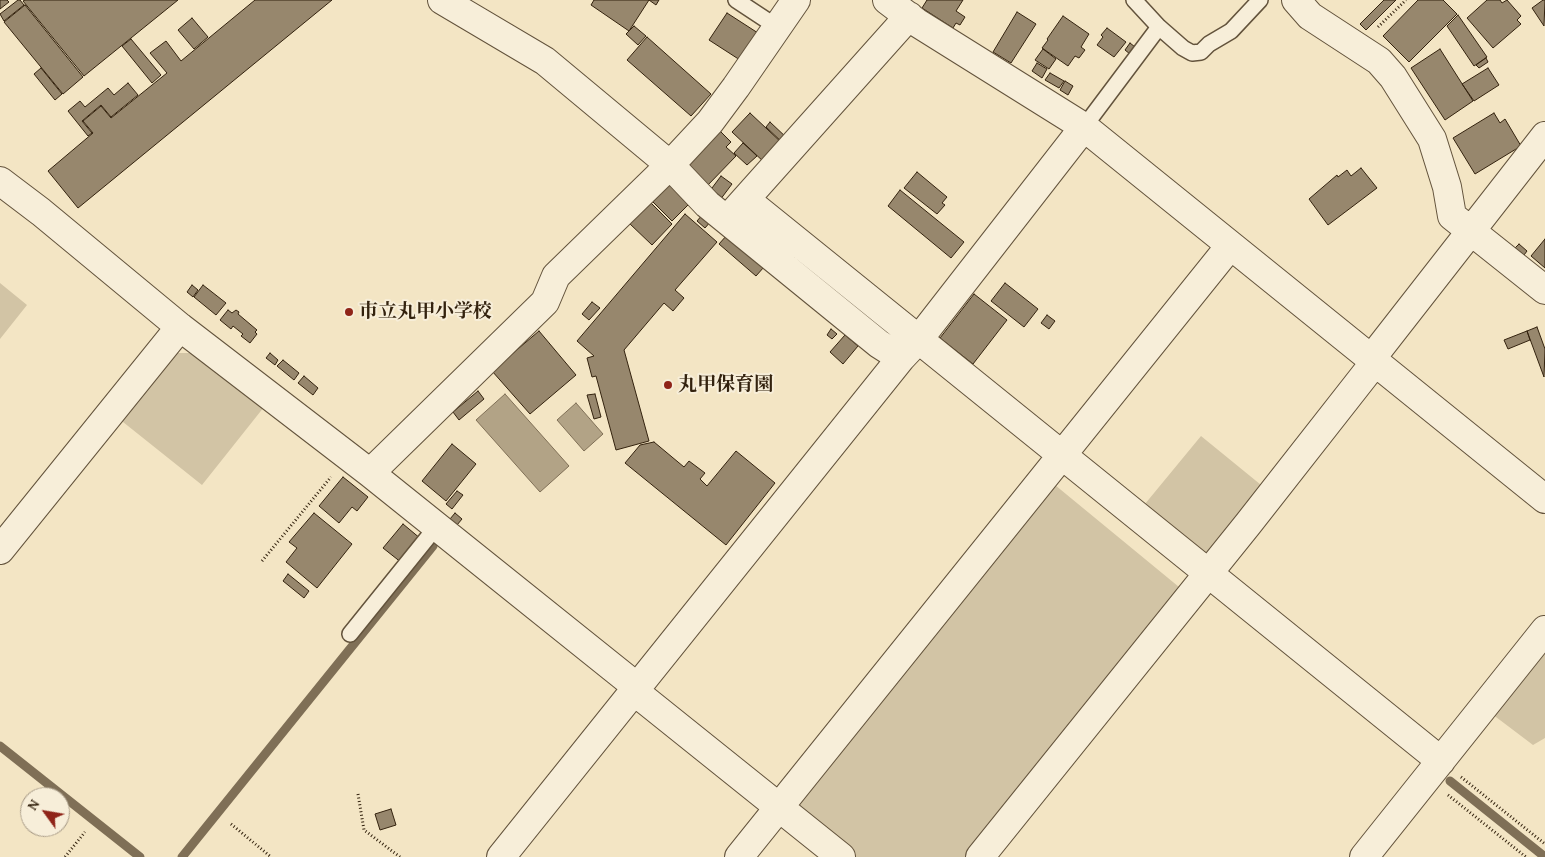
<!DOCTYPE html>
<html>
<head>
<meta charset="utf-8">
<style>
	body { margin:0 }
	#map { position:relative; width:1545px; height:857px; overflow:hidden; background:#f3e5c4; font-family:"Gentium Book Plus",serif }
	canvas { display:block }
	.north { position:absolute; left:20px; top:787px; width:50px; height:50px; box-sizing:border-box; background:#f7eed9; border:1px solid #a99c88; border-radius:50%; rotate:302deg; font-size:14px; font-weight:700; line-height:20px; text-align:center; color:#33220e }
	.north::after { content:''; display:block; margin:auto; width:18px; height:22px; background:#8f2418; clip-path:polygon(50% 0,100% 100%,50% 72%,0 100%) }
</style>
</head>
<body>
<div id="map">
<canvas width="1545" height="857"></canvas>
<div class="north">N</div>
</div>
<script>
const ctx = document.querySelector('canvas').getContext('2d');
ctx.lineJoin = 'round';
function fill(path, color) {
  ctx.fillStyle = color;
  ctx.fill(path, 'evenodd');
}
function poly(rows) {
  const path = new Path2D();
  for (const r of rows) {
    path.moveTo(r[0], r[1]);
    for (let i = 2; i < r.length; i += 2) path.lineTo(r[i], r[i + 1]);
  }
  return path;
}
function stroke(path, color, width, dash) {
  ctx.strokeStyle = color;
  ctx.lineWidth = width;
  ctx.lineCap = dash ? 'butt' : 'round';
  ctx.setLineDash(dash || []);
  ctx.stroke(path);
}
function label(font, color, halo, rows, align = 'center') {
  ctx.font = font + ' "Gentium Book Plus","Noto Serif JP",serif';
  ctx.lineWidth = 4;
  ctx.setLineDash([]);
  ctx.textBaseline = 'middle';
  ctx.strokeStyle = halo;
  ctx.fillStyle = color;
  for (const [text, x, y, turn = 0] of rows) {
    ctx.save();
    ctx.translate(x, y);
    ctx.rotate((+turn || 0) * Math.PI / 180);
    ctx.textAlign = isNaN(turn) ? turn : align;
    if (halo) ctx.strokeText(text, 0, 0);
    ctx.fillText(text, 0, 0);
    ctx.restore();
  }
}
fill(poly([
	[0,283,27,305,0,339],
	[169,353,196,353,264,407,202,485,118,418],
	[1201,436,1266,489,1207,561,1140,510],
	[1055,485,1179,587,1179,593,968,857,856,857,794,806],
	[1545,649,1545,738,1533,745,1492,714]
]), '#d2c4a5');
const water = poly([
	[505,394,569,466,540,492,476,420,505,394],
	[576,403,603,434,584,451,557,420,576,403]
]);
fill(water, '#b2a386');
stroke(water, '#7f6f56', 1);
stroke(poly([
	[747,219,773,239],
	[0,746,140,857],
	[1450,781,1545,857],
	[182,857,433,546]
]), '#7f6f56', 9);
const building = poly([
	[0,0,7,0,9,2,0,9,0,0],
	[18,0,20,0,24,5,4,21,0,14,18,0],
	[25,0,178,0,84,76,23,1,25,0],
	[255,0,332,0,78,208,48,171,93,133,83,121,101,106,111,118,167,73,150,53,166,41,181,61,255,0],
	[594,0,659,0,656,5,649,0,629,31,591,5,594,0],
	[927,0,963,0,956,11,965,17,960,25,956,23,953,28,922,8,927,0],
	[1384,0,1396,0,1366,30,1360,24,1384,0],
	[1418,0,1443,0,1457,14,1409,62,1383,36,1418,0],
	[1487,0,1500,0,1502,3,1507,0,1521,16,1517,20,1521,24,1493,48,1467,18,1487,0],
	[1543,0,1545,0,1544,26,1532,8,1543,0],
	[25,5,83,77,63,94,4,22,25,5],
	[1017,12,1036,24,1011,63,993,52,1017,12],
	[727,13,758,33,740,60,709,40,727,13],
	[1458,15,1487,57,1474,66,1447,26,1458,15],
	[1063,16,1089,34,1081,47,1085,50,1079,58,1075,56,1068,66,1042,48,1048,40,1047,39,1063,16],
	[192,18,208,37,194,49,178,30,192,18],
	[634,26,646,36,638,45,626,34,634,26],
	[1107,28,1126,42,1114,57,1097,45,1103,37,1101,35,1107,28],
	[647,37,711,94,691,116,627,60,647,37],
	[131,39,161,75,152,83,122,46,131,39],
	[1130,43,1135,47,1130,54,1125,50,1130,43],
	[1043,49,1056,59,1049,69,1035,60,1043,49],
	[1440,49,1473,101,1445,120,1411,68,1440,49],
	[1486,58,1488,62,1479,68,1476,65,1486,58],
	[1037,63,1047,69,1042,78,1032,71,1037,63],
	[41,68,62,94,55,100,34,74,41,68],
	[1488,68,1499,85,1474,101,1462,84,1488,68],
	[1050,73,1064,81,1059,88,1045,80,1050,73],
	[1065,81,1073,86,1068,95,1060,90,1065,81],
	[128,83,138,95,111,117,101,105,82,121,92,133,88,136,68,111,80,101,85,107,108,88,114,95,128,83],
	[750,113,784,145,766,164,732,132,750,113],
	[1494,113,1500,123,1505,119,1521,146,1475,174,1453,138,1494,113],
	[770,122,788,139,784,144,766,127,770,122],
	[718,129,731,142,726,147,736,156,706,187,683,165,718,129],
	[743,143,757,156,747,165,734,153,743,143],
	[1361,168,1377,188,1328,225,1309,199,1337,175,1338,177,1347,170,1351,176,1361,168],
	[917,172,947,197,942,203,945,205,937,214,904,188,917,172],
	[721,176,732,184,720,200,709,192,721,176],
	[671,179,693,200,672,221,651,200,671,179],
	[900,190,964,242,951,258,888,206,900,190],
	[650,202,672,224,652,245,629,223,650,202],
	[685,214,717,242,675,290,684,298,673,311,664,303,624,350,649,441,616,450,596,376,592,377,587,358,594,356,577,341,685,214],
	[703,214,711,221,705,228,697,221,703,214],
	[727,235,764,267,756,276,719,244,727,235],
	[1545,239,1545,268,1531,256,1545,239],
	[1519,244,1527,251,1524,255,1515,248,1519,244],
	[1005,283,1038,309,1024,327,991,301,1005,283],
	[192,285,198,290,193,297,187,292,192,285],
	[203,285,226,303,216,315,194,297,203,285],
	[974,294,1007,320,973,364,940,338,974,294],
	[592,302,600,308,589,320,582,314,592,302],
	[228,310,232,313,236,310,239,312,238,314,257,330,255,332,257,334,250,343,241,336,243,334,233,326,231,329,220,320,228,310],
	[1047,315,1055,321,1049,329,1041,323,1047,315],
	[1537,327,1545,349,1544,377,1527,331,1537,327],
	[831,329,837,334,832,339,827,335,831,329],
	[539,331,576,375,530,414,492,371,539,331],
	[1527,331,1530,340,1508,349,1504,340,1527,331],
	[845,335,858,346,843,364,830,352,845,335],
	[270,353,278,360,275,365,266,358,270,353],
	[283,360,299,373,294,380,277,366,283,360],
	[304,376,318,388,313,395,298,383,304,376],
	[478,391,484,399,459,420,453,412,478,391],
	[595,394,601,417,594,419,587,395,595,394],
	[654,442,684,467,689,461,705,473,700,479,707,486,736,451,775,483,726,545,625,463,640,445,654,442],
	[452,444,476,464,446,501,422,481,452,444],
	[343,477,368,497,357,511,352,507,339,523,319,506,343,477],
	[457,491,463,495,452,509,446,504,457,491],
	[314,513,352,544,317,588,286,562,297,548,289,542,314,513],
	[455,513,462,519,457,525,450,519,455,513],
	[403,524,421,539,402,563,383,548,403,524],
	[288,574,309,591,304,598,283,581,288,574],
	[391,809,396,825,380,830,375,814,391,809]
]);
fill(building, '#97876d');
stroke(building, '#33220e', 1);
const service = poly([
	[736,0,777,27],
	[1134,0,1159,27,1183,48,1192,53,1201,52,1209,44,1231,31,1260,0],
	[1084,127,1159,27],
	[350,634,437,526]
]);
const minor = poly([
	[442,0,545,61,670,165,707,204,879,344,901,358],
	[887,0,916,22,1084,127,1545,499],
	[1296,0,1310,16,1379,61,1393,77,1432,139,1447,187,1452,216,1545,290],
	[0,181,41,212,180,327,370,473,637,687],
	[746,200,1441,761],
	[733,213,909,16],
	[1371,359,1545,136],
	[370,473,545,302,556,276,670,165,710,122,736,87,796,0],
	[0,550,180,327],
	[634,691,841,857],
	[501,857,901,358,919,339,1084,127],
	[739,857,1230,246],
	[980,857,1248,524,1375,362],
	[1364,857,1545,630]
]);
stroke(service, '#63533c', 18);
stroke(minor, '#63533c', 30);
stroke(poly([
	[1378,27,1406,0],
	[262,561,331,477],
	[1461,777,1545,844],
	[358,794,364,830,400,857],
	[1448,795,1526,857],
	[231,824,271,857],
	[65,857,85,832]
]), '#33220e', 3, [1, 2.5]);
stroke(service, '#f7eed9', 15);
stroke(minor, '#f7eed9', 28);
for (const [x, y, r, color] of [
	[349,312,5,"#8f2418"],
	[668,385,5,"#8f2418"]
]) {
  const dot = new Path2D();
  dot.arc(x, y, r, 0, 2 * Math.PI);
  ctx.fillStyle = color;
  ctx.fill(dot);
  stroke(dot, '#f7eed9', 2);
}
label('bold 19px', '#33220e', '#f7eed9', [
	["市立丸甲小学校",359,312],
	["丸甲保育園",678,385]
], 'left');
</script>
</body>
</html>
